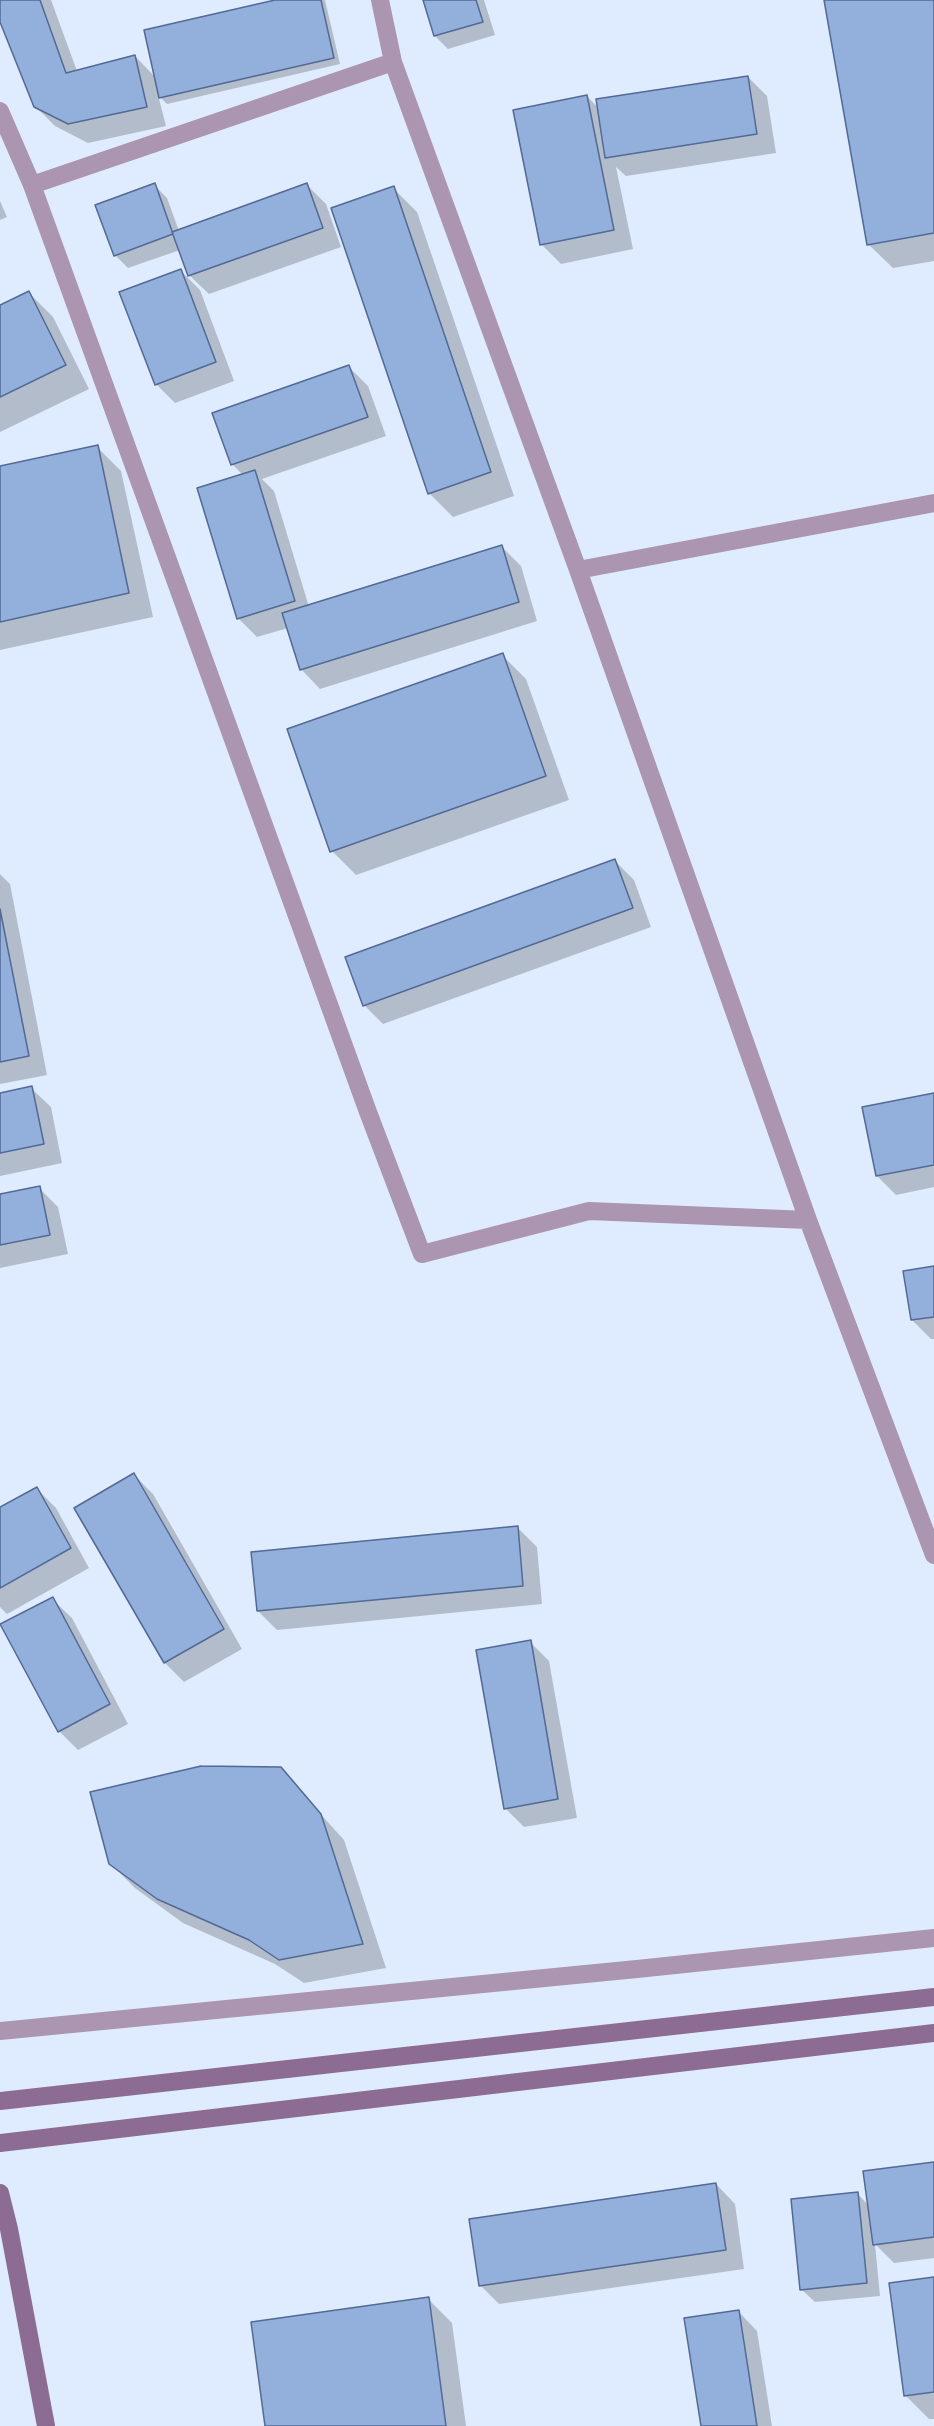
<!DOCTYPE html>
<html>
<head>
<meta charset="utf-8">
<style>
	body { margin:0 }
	canvas { display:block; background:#dfebfe }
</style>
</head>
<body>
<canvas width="934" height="2426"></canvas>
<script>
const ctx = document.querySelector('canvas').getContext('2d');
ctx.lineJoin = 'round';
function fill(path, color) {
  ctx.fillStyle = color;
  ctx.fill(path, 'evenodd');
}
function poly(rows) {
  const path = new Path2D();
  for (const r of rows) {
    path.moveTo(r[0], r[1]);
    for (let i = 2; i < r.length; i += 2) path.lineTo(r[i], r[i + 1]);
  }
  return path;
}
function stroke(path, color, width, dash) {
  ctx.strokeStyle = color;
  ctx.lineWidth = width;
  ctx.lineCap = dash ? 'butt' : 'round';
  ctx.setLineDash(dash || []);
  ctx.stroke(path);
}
fill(poly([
	[0,0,51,0,77,71,135,56,156,78,282,0,325,0,340,64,167,104,158,95,166,126,88,143,55,126,35,106,0,17],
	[424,0,484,0,495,35,448,49,435,36],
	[934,0,934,261,893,268,868,244],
	[748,77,767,96,776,153,626,176,616,167,633,249,561,264,542,245,587,96,599,109],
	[154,185,167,198,179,231,307,185,326,204,341,247,209,294,189,275,180,250,128,268,115,255],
	[393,188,417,212,514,496,453,517,429,493],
	[0,201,7,217,0,220],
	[181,271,200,290,234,381,175,403,156,384],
	[29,293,53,317,89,389,0,432,0,307],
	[349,367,368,386,386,436,262,479,274,491,309,607,502,547,521,566,537,621,320,689,301,669,288,628,257,637,238,618,243,475,232,464],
	[97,447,121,471,153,617,0,650,0,467],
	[502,655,526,679,569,800,356,875,332,851],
	[615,861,634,880,651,927,383,1024,364,1005],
	[0,874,10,884,47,1075,0,1084],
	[31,1088,51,1107,62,1163,0,1176,0,1094],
	[934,1094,934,1187,896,1195,877,1176,864,1108],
	[39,1188,58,1207,68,1254,0,1268,0,1196],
	[934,1268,934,1339,931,1339,912,1320],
	[134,1475,153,1494,242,1649,184,1682,165,1663,76,1508],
	[37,1489,56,1508,89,1568,7,1614,0,1607,0,1509],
	[517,1527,537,1547,542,1604,277,1630,258,1611],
	[52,1599,72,1618,128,1724,78,1750,59,1731],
	[530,1642,549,1661,577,1818,524,1827,505,1808],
	[280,1769,344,1840,386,1968,304,1983,275,1964,183,1923,135,1888,110,1863],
	[934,2163,934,2258,894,2263,875,2244,880,2296,815,2302,801,2289,858,2194,869,2206],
	[716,2184,735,2204,744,2269,499,2304,480,2285],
	[934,2279,934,2419,929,2419,905,2395],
	[428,2299,452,2323,466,2426,267,2426],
	[738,2311,757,2331,772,2426,702,2426]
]), '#0003');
const building = poly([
	[0,0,40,0,66,73,135,55,147,107,68,124,34,107,0,22,0,0],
	[275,0,321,0,334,58,159,98,144,30,275,0],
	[423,0,476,0,483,22,434,36,423,0],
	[824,0,934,0,934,233,867,245,824,0],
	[748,76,757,134,605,158,596,99,748,76],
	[587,95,614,230,540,245,513,110,587,95],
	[155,183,173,234,114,256,95,205,155,183],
	[307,183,323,228,188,276,172,232,307,183],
	[394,186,491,472,428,494,331,208,394,186],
	[181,269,216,362,155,385,119,292,181,269],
	[29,291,66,365,0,397,0,305,29,291],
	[349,365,368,417,231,465,212,413,349,365],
	[98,445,129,593,0,622,0,466,98,445],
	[255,470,295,601,237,619,197,488,255,470],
	[502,545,519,602,300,670,282,613,502,545],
	[503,653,546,776,330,852,287,729,503,653],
	[615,859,633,908,363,1006,345,957,615,859],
	[0,909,29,1056,0,1062,0,909],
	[32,1086,44,1144,0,1153,0,1093,32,1086],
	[934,1093,934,1165,876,1176,862,1107,934,1093],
	[40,1186,50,1235,0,1245,0,1194,40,1186],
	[934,1266,934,1317,911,1320,903,1271,934,1266],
	[134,1473,224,1629,164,1663,74,1508,134,1473],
	[37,1487,71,1548,0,1588,0,1507,37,1487],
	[518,1526,523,1586,257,1611,251,1552,518,1526],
	[53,1597,110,1704,58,1732,0,1624,53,1597],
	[531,1640,558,1799,504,1809,476,1650,531,1640],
	[201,1766,281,1767,321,1814,363,1944,279,1960,249,1940,157,1899,109,1864,90,1792,201,1766],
	[934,2162,934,2237,873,2245,863,2171,934,2162],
	[716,2183,726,2250,479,2286,469,2219,716,2183],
	[858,2192,867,2283,800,2290,791,2199,858,2192],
	[934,2277,934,2392,904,2396,889,2283,934,2277],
	[429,2297,446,2426,265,2426,251,2322,429,2297],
	[739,2310,757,2426,701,2426,684,2318,739,2310]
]);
fill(building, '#93afdc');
stroke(building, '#526a94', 1.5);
stroke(poly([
	[380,0,393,62,578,570,808,1220,934,1555],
	[0,111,32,185,368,1112,422,1254,589,1211,808,1220],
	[32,185,393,62],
	[578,570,934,503],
	[0,2031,637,1969,934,1938]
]), '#ab95b0', 18);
stroke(poly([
	[0,2101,934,1997],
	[0,2143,934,2033],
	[0,2193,9,2229,46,2426]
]), '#8c6c93', 18);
</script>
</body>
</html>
